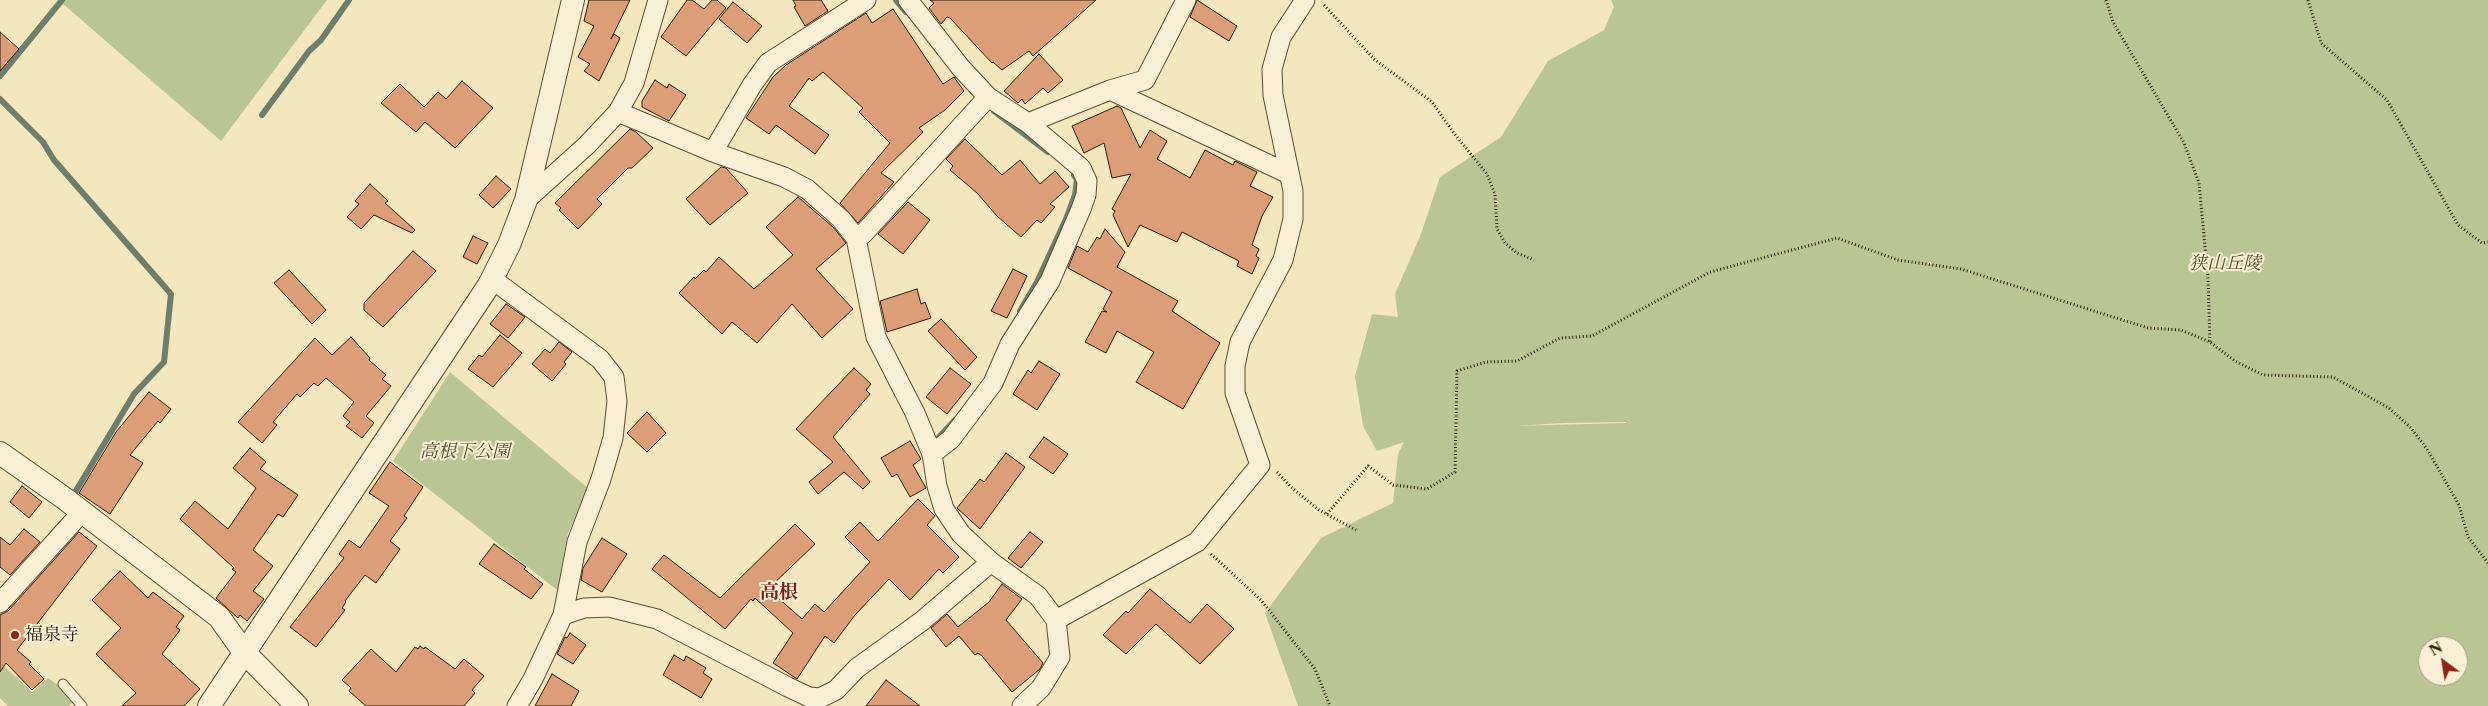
<!DOCTYPE html>
<html>
<head>
<meta charset="utf-8">
<style>
	body { margin:0 }
	#map { position:relative; width:2488px; height:706px; overflow:hidden; background:#f4e7be; font-family:"Libre Caslon Text",serif }
	canvas { display:block }
	.north { position:absolute; left:2418px; top:636px; width:50px; height:50px; box-sizing:border-box; background:#f8efd5; border:1px solid #a69a82; border-radius:50%; rotate:329deg; font-size:14px; font-weight:700; line-height:20px; text-align:center; color:#2a1a05 }
	.north::after { content:''; display:block; margin:auto; width:18px; height:22px; background:#8f2418; clip-path:polygon(50% 0,100% 100%,50% 72%,0 100%) }
</style>
</head>
<body>
<div id="map">
<canvas width="2488" height="706"></canvas>
<div class="north">N</div>
</div>
<script>
const ctx = document.querySelector('canvas').getContext('2d');
ctx.lineJoin = 'round';
function fill(path, color) {
  ctx.fillStyle = color;
  ctx.fill(path, 'evenodd');
}
function poly(rows) {
  const path = new Path2D();
  for (const r of rows) {
    path.moveTo(r[0], r[1]);
    for (let i = 2; i < r.length; i += 2) path.lineTo(r[i], r[i + 1]);
  }
  return path;
}
function stroke(path, color, width, dash) {
  ctx.strokeStyle = color;
  ctx.lineWidth = width;
  ctx.lineCap = dash ? 'butt' : 'round';
  ctx.setLineDash(dash || []);
  ctx.stroke(path);
}
function label(font, color, halo, rows, align = 'center') {
  ctx.font = font + ' "Libre Caslon Text","Noto Serif JP",serif';
  ctx.lineWidth = 4;
  ctx.setLineDash([]);
  ctx.textBaseline = 'middle';
  ctx.strokeStyle = halo;
  ctx.fillStyle = color;
  for (const [text, x, y, turn = 0] of rows) {
    ctx.save();
    ctx.translate(x, y);
    ctx.rotate((+turn || 0) * Math.PI / 180);
    ctx.textAlign = isNaN(turn) ? turn : align;
    if (halo) ctx.strokeText(text, 0, 0);
    ctx.fillText(text, 0, 0);
    ctx.restore();
  }
}
fill(poly([
	[64,0,327,0,221,141,62,3],
	[1611,0,2488,0,2488,706,1298,706,1265,613,1321,538,1393,503,1398,454,1404,442,1377,451,1363,426,1355,376,1372,314,1398,317,1395,294,1421,234,1440,177,1501,137,1548,61,1604,30,1614,7],
	[1626,422,1626,423,1515,426,1563,423],
	[2428,646,2458,646,2458,676,2428,676],
	[450,372,589,489,568,533,557,590,393,461],
	[0,662,32,692,48,678,59,686,72,703,69,706,8,706,0,698]
]), '#b9c694');
stroke(poly([
	[896,0,906,12],
	[0,76,62,0],
	[0,99,43,142,54,160,171,294,164,362,134,394,71,499],
	[994,111,1048,152],
	[262,115,309,51,321,40,349,0],
	[1020,311,1037,282,1066,219,1075,195,1077,180,1074,175],
	[939,437,955,420]
]), '#6e7e6c', 6);
const building = poly([
	[589,0,630,0,611,39,614,34,620,38,599,81,584,71,590,64,578,57,594,26,584,21,589,0],
	[687,0,692,0,704,9,712,0,717,0,726,8,686,56,661,37,687,0],
	[793,0,821,0,828,11,805,26,794,7,796,6,793,0],
	[930,0,1096,0,1033,56,1029,51,1002,70,993,62,992,63,950,18,947,17,941,24,929,8,934,3,930,0],
	[1197,0,1237,26,1229,41,1190,17,1197,0],
	[733,2,762,26,747,43,719,19,733,2],
	[893,9,943,84,954,77,964,91,945,110,919,128,923,132,881,173,894,182,858,223,840,203,890,143,859,112,863,108,823,72,812,81,809,78,789,106,829,135,815,154,776,125,769,134,746,118,773,77,786,65,866,13,872,23,893,9],
	[0,32,19,49,0,71,0,32],
	[1039,54,1063,80,1048,93,1043,88,1025,104,1022,99,1018,103,1004,91,1039,54],
	[655,80,667,88,669,84,686,95,669,121,642,107,642,101,655,80],
	[462,81,493,108,455,148,425,122,416,132,381,103,400,84,424,107,438,92,446,99,462,81],
	[1117,106,1121,108,1140,148,1150,130,1167,141,1157,159,1190,178,1205,150,1233,165,1235,161,1257,172,1250,186,1273,197,1262,216,1252,245,1259,249,1256,256,1259,258,1252,274,1237,266,1239,261,1182,232,1177,242,1140,225,1128,247,1113,215,1115,211,1112,209,1131,174,1112,178,1104,143,1084,153,1072,126,1117,106],
	[630,129,636,132,653,148,632,168,628,168,597,199,602,204,578,229,559,210,561,208,555,203,630,129],
	[965,139,1002,175,1020,160,1040,184,1055,171,1069,187,1050,204,1055,207,1041,223,1037,220,1021,237,997,216,977,193,950,170,953,166,946,159,965,139],
	[721,167,726,168,748,193,710,225,686,199,721,167],
	[496,176,511,189,493,208,479,195,496,176],
	[370,184,388,201,385,203,415,230,412,233,374,215,361,229,347,217,359,204,355,201,370,184],
	[798,197,833,227,846,243,816,269,853,309,822,338,792,304,757,343,732,322,722,334,679,293,694,277,695,279,704,270,706,272,719,257,754,289,793,255,766,227,798,197],
	[908,202,930,220,903,254,878,234,908,202],
	[1105,229,1125,252,1117,267,1178,301,1172,311,1220,343,1183,409,1136,382,1154,352,1117,331,1106,353,1085,342,1102,311,1107,312,1103,309,1112,292,1068,268,1077,246,1088,252,1097,237,1100,239,1105,229],
	[473,236,488,243,477,264,463,257,473,236],
	[413,251,436,271,383,327,364,310,364,303,413,251],
	[1013,269,1027,276,1007,318,991,311,1013,269],
	[289,270,326,310,312,324,274,283,289,270],
	[917,289,921,304,925,302,931,318,887,332,880,301,917,289],
	[506,304,525,317,508,338,490,324,506,304],
	[941,319,977,357,965,370,928,331,941,319],
	[500,335,522,353,493,387,468,369,479,355,482,357,500,335],
	[351,337,370,358,369,360,386,375,382,379,391,386,366,416,374,423,362,438,346,426,350,422,343,416,354,402,326,378,318,386,314,383,300,397,297,394,273,422,277,425,262,443,238,422,315,338,332,355,351,337],
	[559,342,572,352,564,362,566,364,552,381,532,364,545,349,550,353,559,342],
	[1039,361,1060,374,1037,410,1013,394,1028,370,1031,373,1039,361],
	[854,368,871,384,866,390,870,394,833,437,870,482,863,489,844,472,818,494,809,482,833,462,796,429,854,368],
	[950,368,971,384,947,414,926,397,950,368],
	[149,392,171,409,160,423,158,421,130,455,143,463,110,514,79,493,116,432,149,392],
	[647,412,666,433,647,452,627,433,647,412],
	[1044,437,1068,454,1053,474,1029,457,1044,437],
	[910,441,921,459,913,465,926,488,910,497,897,474,892,477,881,458,910,441],
	[250,448,266,462,260,469,298,495,283,517,278,514,253,550,273,566,253,591,264,599,247,621,240,615,238,618,216,598,236,572,232,569,234,568,180,519,195,501,228,529,256,488,233,468,250,448],
	[1006,453,1025,467,980,529,957,508,980,479,984,482,1006,453],
	[390,462,423,487,404,516,407,518,390,541,400,549,376,583,365,575,345,601,346,602,342,608,345,610,316,647,290,627,344,558,339,554,349,540,360,548,389,506,369,493,390,462],
	[22,486,42,502,29,518,10,502,22,486],
	[918,499,935,516,927,525,959,557,943,573,939,569,910,600,889,579,855,615,834,643,825,636,797,679,773,663,793,633,755,598,753,601,751,599,725,629,652,569,664,555,720,598,795,524,815,544,768,589,802,619,815,604,824,612,870,562,845,537,860,522,878,541,918,499],
	[24,529,40,542,10,575,0,567,0,537,10,545,24,529],
	[79,532,97,546,17,650,31,662,29,664,44,679,32,690,6,663,0,672,0,615,8,611,79,532],
	[1030,532,1043,542,1021,568,1008,558,1030,532],
	[602,538,627,554,602,592,581,580,583,568,602,538],
	[494,544,526,567,524,569,543,584,531,599,479,564,494,544],
	[120,571,148,598,153,592,184,616,176,627,180,630,162,654,200,689,184,706,122,706,136,693,96,654,121,628,92,600,120,571],
	[1002,584,1022,599,1006,620,1043,663,1040,669,1012,692,982,656,978,653,975,655,959,636,946,647,931,628,947,614,958,627,989,602,1002,584],
	[1150,589,1190,623,1207,604,1234,629,1200,664,1156,624,1126,654,1103,635,1126,611,1128,613,1150,589],
	[570,633,586,645,573,664,557,654,565,637,567,638,570,633],
	[420,646,424,649,425,647,455,669,464,659,484,676,472,690,475,693,464,706,366,706,349,691,351,688,342,680,371,649,396,672,415,647,418,649,420,646],
	[674,655,684,661,686,656,706,668,703,673,712,679,701,698,663,675,674,655],
	[552,674,579,691,571,706,535,706,552,674],
	[886,680,920,706,866,706,886,680]
]);
fill(building, '#dc9e76');
stroke(building, '#2a1a05', 1);
const service = poly([
	[63,684,82,706]
]);
const minor = poly([
	[908,0,961,68,988,97,1028,123,1081,168,1087,181,1086,195,1081,209,1050,281,1010,344,993,383,951,439,932,454],
	[1110,90,1289,174],
	[618,112,713,152,784,177,807,189,841,219,856,238,876,337,915,413,932,454,937,486,944,509,961,534,991,562,1038,596,1056,620,1060,657,1041,688,1022,706],
	[1028,123,1110,90,1145,80,1186,0],
	[713,152,752,85,768,63,866,0],
	[526,200,587,145,618,112,634,83,658,0],
	[856,238,863,234,988,97],
	[492,279,600,359,614,377,617,401,613,438,601,479,577,542,563,615,533,679,517,706],
	[0,603,82,512],
	[563,615,584,608,609,607,657,619,788,687,809,697,820,698,836,690,857,668,922,621,991,562],
	[1056,620,1197,542,1260,465,1235,393,1235,366,1240,342,1283,260,1293,219,1293,191,1273,95,1272,69,1281,37,1305,0]
]);
const tertiary = poly([
	[0,453,64,498,219,617,244,652,297,706],
	[209,706,489,285,509,245,526,200,573,0]
]);
stroke(service, '#5c4d33', 11);
stroke(minor, '#5c4d33', 21);
stroke(tertiary, '#5c4d33', 24);
stroke(poly([
	[2106,0,2113,22,2184,143,2199,183,2208,279,2210,342],
	[2308,0,2321,43,2387,100,2458,225,2482,243,2488,242],
	[1324,5,1374,59,1432,102,1453,132,1487,174,1495,194,1497,229,1505,243,1517,253,1534,260],
	[1277,472,1291,487,1319,510,1356,530],
	[1327,514,1368,466,1393,485,1427,489,1455,472,1457,371,1486,362,1517,361,1560,338,1592,336,1710,272,1837,238,1898,260,1961,269,2148,328,2181,330,2210,342,2235,361,2263,375,2333,377,2389,408,2411,428,2427,449,2459,505,2468,537,2488,563],
	[1211,554,1261,600,1315,669,1330,706]
]), '#2a1a05', 3, [1, 2.5]);
stroke(service, '#f8efd5', 9);
stroke(minor, '#f8efd5', 19);
stroke(tertiary, '#f8efd5', 22);
for (const [x, y, r, color] of [
	[15,635,5,"#8f2418"]
]) {
  const dot = new Path2D();
  dot.arc(x, y, r, 0, 2 * Math.PI);
  ctx.fillStyle = color;
  ctx.fill(dot);
  stroke(dot, '#f8efd5', 2);
}
label('italic 18px', '#554e30', '#f8efd5', [
	["狭山丘陵",2225,264],
	["高根下公園",465,452]
]);
label('18px', '#2a1a05', '#f8efd5', [
	["福泉寺",25,635]
], 'left');
label('bold 19px', '#7a1f14', '#f8efd5', [
	["高根",779,593]
]);
</script>
</body>
</html>
